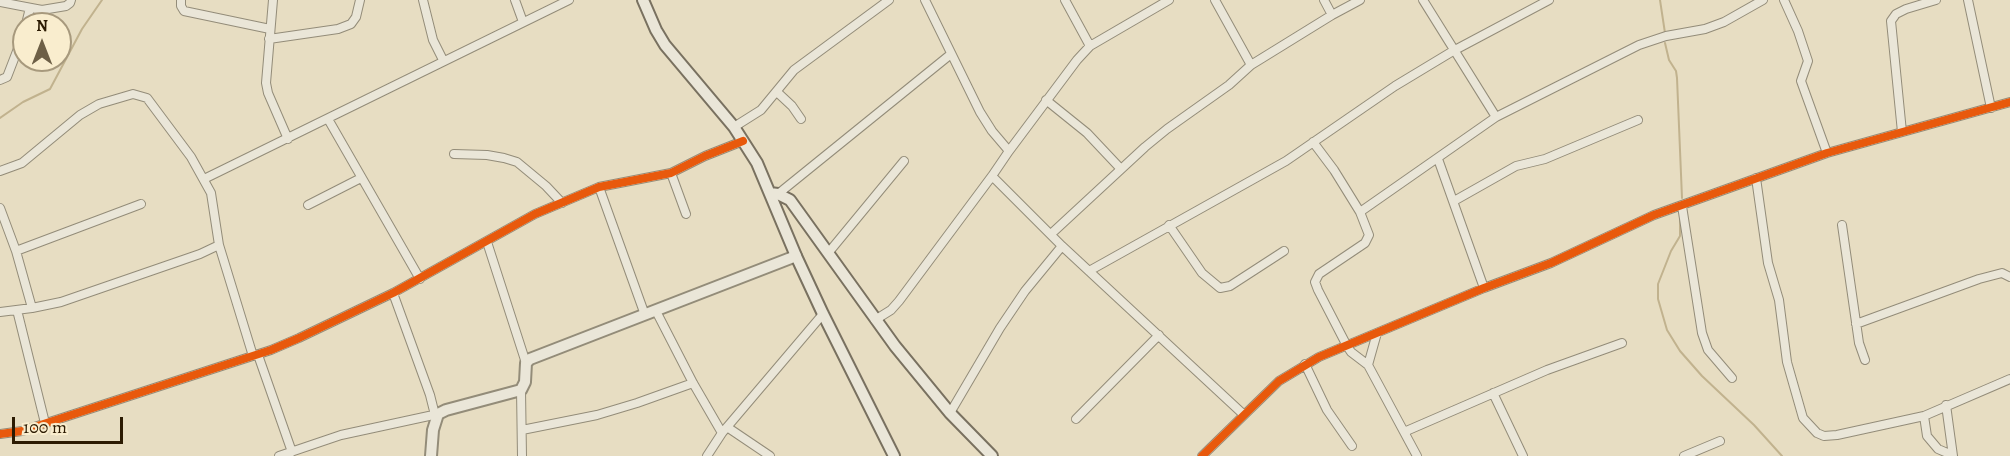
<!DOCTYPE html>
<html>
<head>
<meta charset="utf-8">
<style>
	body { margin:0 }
	#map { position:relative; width:2010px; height:456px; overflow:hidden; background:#e7ddc2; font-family:Alegreya,serif }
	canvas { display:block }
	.north { position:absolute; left:12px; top:12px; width:60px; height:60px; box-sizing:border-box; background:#f9edce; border:2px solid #a7997d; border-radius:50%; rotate:0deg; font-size:16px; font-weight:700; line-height:24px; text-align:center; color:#2c1b03 }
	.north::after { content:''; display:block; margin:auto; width:21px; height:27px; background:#6d5f46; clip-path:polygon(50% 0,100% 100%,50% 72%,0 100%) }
	.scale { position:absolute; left:12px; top:417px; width:111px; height:27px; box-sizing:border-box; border:3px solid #2c1b03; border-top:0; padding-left:8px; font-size:18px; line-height:21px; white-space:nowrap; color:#2c1b03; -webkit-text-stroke:4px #f9edce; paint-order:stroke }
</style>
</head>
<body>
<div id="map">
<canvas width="2010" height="456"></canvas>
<div class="north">N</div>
<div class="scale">100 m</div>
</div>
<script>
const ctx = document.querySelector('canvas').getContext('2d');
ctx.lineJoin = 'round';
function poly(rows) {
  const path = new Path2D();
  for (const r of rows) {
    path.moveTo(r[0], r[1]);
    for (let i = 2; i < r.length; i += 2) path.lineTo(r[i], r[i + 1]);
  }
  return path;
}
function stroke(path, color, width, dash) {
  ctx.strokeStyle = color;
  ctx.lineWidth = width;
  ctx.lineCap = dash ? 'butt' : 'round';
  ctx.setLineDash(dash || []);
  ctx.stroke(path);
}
stroke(poly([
	[1660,0,1665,33],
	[1665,43,1669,60,1676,71,1677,78,1682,198],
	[0,118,23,102,50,89,82,29,102,0],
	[1680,217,1680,236,1671,251,1658,284,1658,299,1667,330,1680,351,1702,376,1754,425,1782,456]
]), '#c1b28e', 2);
const minor = poly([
	[181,0,181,6,184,11,270,29],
	[273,0,266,83,268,93,288,139],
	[423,0,433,40,443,60],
	[515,0,523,22],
	[925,0,980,112,992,131,1009,151],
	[1065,0,1090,46],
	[1215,0,1251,65],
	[1324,0,1332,15],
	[1423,0,1496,117],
	[1784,0,1798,31,1808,61,1801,81,1827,153],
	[1968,0,1991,108],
	[0,2,42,10,66,6,70,3,71,0],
	[26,24,30,8],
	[269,39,338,29,351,24,356,17,360,0],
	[0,80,7,77,24,33],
	[777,92,792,106,801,119],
	[1046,100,1087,133,1120,168],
	[328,119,420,279],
	[734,127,761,110,794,70,889,0],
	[1902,132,1891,21,1896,14,1906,9,1936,0],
	[1313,142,1334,170,1360,212,1369,235,1365,243,1319,274,1315,282,1318,290,1347,346,1351,352,1368,365,1417,456],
	[454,154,487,155,504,158,517,162,546,186,562,203],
	[1438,159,1484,288],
	[0,171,22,163,80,115,99,104,133,94,147,98,191,157,211,193,219,245,253,356],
	[671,173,686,214],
	[992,176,1062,246,1243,414],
	[1756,178,1768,263,1779,300,1787,362,1803,418,1817,433,1824,436,1837,435,1924,416,2010,379],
	[204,179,569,0],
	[599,187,645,315],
	[778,194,951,54],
	[1454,201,1516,166,1545,159,1638,120],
	[308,205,361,178],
	[1682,206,1702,333,1708,350,1732,378],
	[0,208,16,251,32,308],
	[1360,212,1496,117,1639,45,1666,36,1705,29,1724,22,1763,0],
	[1169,225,1202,273,1220,288,1230,286,1284,251],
	[1842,225,1859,343,1865,360],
	[1051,234,1145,147,1167,129,1229,85,1251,65,1332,15,1360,0],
	[487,242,526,363],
	[16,251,141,204],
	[829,252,904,161],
	[1089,271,1286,161,1395,86,1453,51,1549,0],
	[393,293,430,395,435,415],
	[17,310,45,423],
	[656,311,693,383,722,433],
	[0,312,32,308,61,302,200,254,219,245],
	[875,320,891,310,899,301,992,176,1009,151,1077,60,1090,46,1169,0],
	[1856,324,1979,279,2002,273,2010,277],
	[258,355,292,452],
	[1305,364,1327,410,1352,446],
	[1368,365,1377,333],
	[521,390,522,456],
	[1493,393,1523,456],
	[1946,405,1953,456],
	[950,413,1000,328,1025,291,1062,246],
	[1924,416,1927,436,1938,449,1952,455],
	[1076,419,1159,335],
	[727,427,770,456],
	[522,430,597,415,637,403,693,383],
	[1404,432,1547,370,1622,343],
	[0,434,22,431,271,350,299,338,393,293,535,214,599,187,671,173,705,156,743,141],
	[279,456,341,435,438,414],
	[707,456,722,433,823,314],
	[1202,456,1279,381,1319,357,1484,288,1551,263,1654,215,1827,153,2010,102],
	[1684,456,1720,441]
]);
const tertiary = poly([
	[431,456,433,430,438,414,446,410,521,390,525,382,526,363,530,359,796,256]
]);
const secondary = poly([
	[643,0,656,30,665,45,734,127,757,163,796,256,823,314,894,456],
	[770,193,778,194,790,200,895,346,950,413,992,456]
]);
stroke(minor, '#938c79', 10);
stroke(tertiary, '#938c79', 14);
stroke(secondary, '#797160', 14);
stroke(minor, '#eae6d8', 8);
stroke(tertiary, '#eae6d8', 10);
stroke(secondary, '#eae6d8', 10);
stroke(poly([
	[0,434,22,431,271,350,299,338,393,293,535,214,599,187,671,173,705,156,743,141],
	[1202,456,1279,381,1319,357,1484,288,1551,263,1654,215,1827,153,2010,102]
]), '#e8590c', 8);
</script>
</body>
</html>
